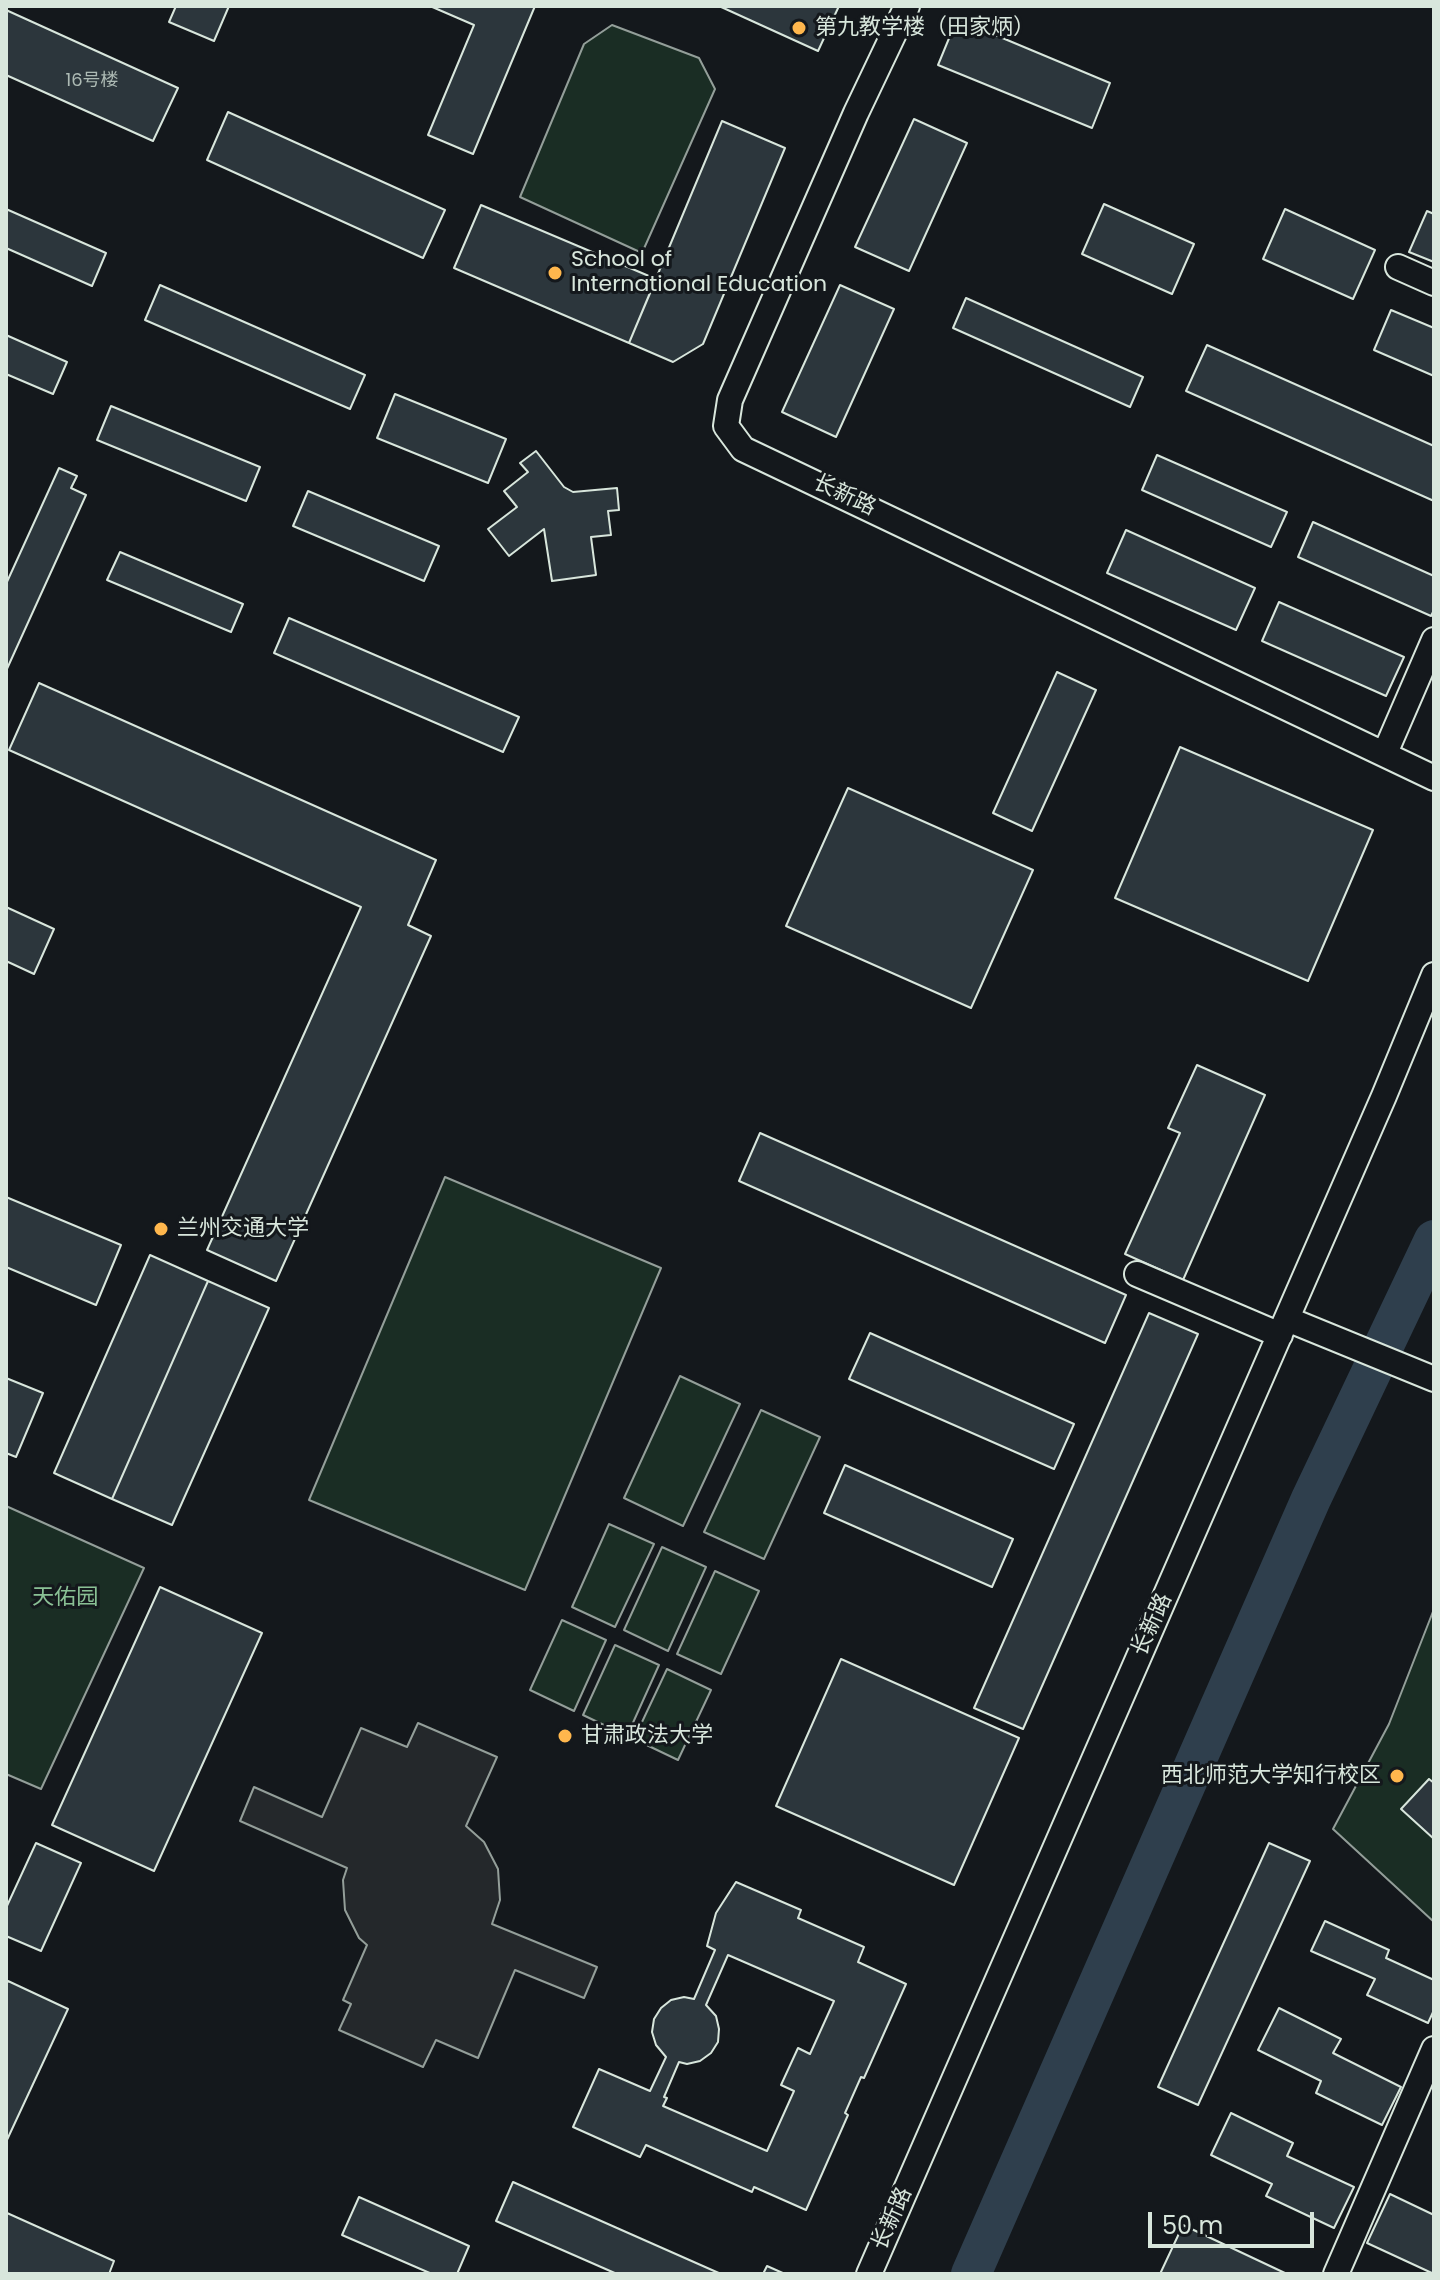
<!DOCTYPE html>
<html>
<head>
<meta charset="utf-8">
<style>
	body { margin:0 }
	#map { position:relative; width:1440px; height:2280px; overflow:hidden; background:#14181c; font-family:Poppins,sans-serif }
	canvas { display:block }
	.frame { position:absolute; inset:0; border:8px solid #d8e6dc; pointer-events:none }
	.scale { position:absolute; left:1148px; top:2212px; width:166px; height:36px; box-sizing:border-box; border:4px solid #d8e6dc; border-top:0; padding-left:10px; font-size:24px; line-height:28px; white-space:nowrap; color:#d8e6dc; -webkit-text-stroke:6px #14181c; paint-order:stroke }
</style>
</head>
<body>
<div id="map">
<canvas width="1440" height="2280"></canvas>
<div class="frame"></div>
<div class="scale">50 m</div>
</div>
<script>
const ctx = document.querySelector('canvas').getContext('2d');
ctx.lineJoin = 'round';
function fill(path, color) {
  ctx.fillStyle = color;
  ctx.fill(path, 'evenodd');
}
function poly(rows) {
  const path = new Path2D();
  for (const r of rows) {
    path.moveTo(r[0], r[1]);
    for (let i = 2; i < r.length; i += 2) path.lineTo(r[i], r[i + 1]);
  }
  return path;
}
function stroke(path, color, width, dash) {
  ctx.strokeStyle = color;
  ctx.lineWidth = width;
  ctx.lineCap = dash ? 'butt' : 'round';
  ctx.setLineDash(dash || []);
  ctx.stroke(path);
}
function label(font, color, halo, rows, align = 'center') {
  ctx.font = font + ' Poppins,"Noto Sans SC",sans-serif';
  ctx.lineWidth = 6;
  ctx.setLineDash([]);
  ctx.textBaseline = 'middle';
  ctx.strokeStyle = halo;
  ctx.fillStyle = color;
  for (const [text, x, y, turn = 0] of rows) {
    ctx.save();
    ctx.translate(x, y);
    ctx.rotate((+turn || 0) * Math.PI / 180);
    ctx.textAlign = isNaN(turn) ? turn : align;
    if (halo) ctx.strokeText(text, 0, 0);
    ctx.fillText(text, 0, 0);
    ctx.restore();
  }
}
const green = poly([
	[612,25,699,58,715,89,642,253,520,197,584,44,612,25],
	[445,1177,661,1268,525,1590,309,1500,445,1177],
	[680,1376,740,1404,683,1526,624,1498,680,1376],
	[761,1410,820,1437,764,1559,704,1532,761,1410],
	[6,1506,144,1568,41,1789,6,1774,6,1506],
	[609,1524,654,1544,615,1627,572,1607,609,1524],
	[662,1547,706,1567,668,1651,624,1630,662,1547],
	[715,1571,759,1591,721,1674,677,1654,715,1571],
	[1434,1609,1434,1922,1333,1829,1389,1724,1434,1609],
	[562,1620,606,1640,574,1711,530,1690,562,1620],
	[615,1645,659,1665,627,1736,583,1715,615,1645],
	[667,1669,711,1690,678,1760,634,1739,667,1669]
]);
fill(green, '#1a2d24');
stroke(green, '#939e99', 2);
const parking = poly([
	[418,1723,497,1757,466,1826,484,1842,498,1869,500,1900,492,1924,597,1967,584,1998,515,1970,478,2058,436,2040,423,2067,339,2030,351,2004,343,2000,367,1945,359,1938,345,1910,343,1880,347,1868,240,1821,254,1787,322,1817,361,1728,407,1747,418,1723]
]);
fill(parking, '#24282b');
stroke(parking, '#939e99', 2);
stroke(poly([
	[971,2274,1311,1499,1434,1240]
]), '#2f3f4d', 40);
const building = poly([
	[176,6,229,6,214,41,169,22,176,6],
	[430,6,535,6,473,154,428,135,474,25,430,6],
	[719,6,839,6,818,51,719,6],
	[6,10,178,88,153,141,6,75,6,10],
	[957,19,1110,83,1092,128,938,65,957,19],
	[228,112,445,210,423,258,207,160,228,112],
	[914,119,967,143,909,271,855,247,914,119],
	[722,121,785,148,703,344,673,362,629,343,722,121],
	[1104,204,1194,244,1172,294,1082,254,1104,204],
	[481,205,656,279,629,343,454,268,481,205],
	[6,209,106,253,92,286,6,248,6,209],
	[1285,209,1375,250,1353,299,1263,259,1285,209],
	[1427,211,1434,214,1434,262,1409,252,1427,211],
	[160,285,365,375,350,409,145,320,160,285],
	[840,285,894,309,836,437,782,412,840,285],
	[966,298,1143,377,1130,407,953,328,966,298],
	[1391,310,1434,328,1434,376,1374,350,1391,310],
	[6,335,67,362,53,394,6,374,6,335],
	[1207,345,1434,446,1434,501,1186,391,1207,345],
	[395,394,506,439,488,483,377,438,395,394],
	[111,406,260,467,246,501,97,440,111,406],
	[536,451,564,487,573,492,617,488,619,510,608,511,611,535,591,537,596,575,552,581,544,529,509,556,488,529,517,507,504,491,528,472,520,463,536,451],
	[1157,455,1287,512,1271,547,1142,490,1157,455],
	[59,468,77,476,71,488,86,495,6,671,6,584,59,468],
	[308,491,439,546,424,581,293,526,308,491],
	[1313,522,1434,576,1434,610,1431,616,1298,557,1313,522],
	[1126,530,1255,588,1236,630,1107,573,1126,530],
	[120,552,243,604,231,632,107,580,120,552],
	[1279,602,1404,657,1386,696,1262,641,1279,602],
	[289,618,519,717,503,752,274,653,289,618],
	[1057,672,1096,690,1032,831,993,813,1057,672],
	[39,683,436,860,408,925,431,936,276,1281,207,1250,361,907,9,750,39,683],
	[1180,747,1373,830,1308,981,1115,898,1180,747],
	[848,788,1033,870,971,1008,786,926,848,788],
	[6,907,54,929,34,974,6,961,6,907],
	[1197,1065,1265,1095,1183,1280,1125,1254,1180,1133,1168,1128,1197,1065],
	[760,1133,1126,1295,1105,1343,739,1181,760,1133],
	[6,1197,121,1245,96,1305,6,1267,6,1197],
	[150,1255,208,1281,112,1499,54,1473,150,1255],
	[208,1281,269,1308,172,1525,112,1499,208,1281],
	[1149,1313,1198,1334,1023,1729,974,1708,1149,1313],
	[870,1333,1074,1424,1054,1469,849,1379,870,1333],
	[6,1378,43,1393,16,1457,6,1453,6,1378],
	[845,1465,1013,1539,992,1587,824,1513,845,1465],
	[160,1587,262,1633,154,1871,52,1825,160,1587],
	[841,1659,1019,1738,954,1885,776,1806,841,1659],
	[1429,1779,1434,1783,1434,1839,1401,1809,1429,1779],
	[36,1843,81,1863,41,1951,6,1936,6,1908,36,1843],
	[1269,1843,1310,1861,1198,2105,1158,2087,1269,1843],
	[736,1882,801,1910,798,1918,864,1947,858,1962,906,1984,864,2078,861,2077,845,2113,848,2115,806,2210,754,2187,752,2192,646,2145,640,2157,573,2127,599,2069,650,2091,666,2057,656,2045,652,2032,654,2019,661,2008,671,2000,684,1997,694,1999,715,1950,707,1946,716,1913,736,1882],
	[728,1955,834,2001,810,2054,798,2048,781,2085,794,2091,767,2151,663,2106,667,2098,664,2097,679,2062,687,2064,700,2061,711,2053,718,2042,719,2029,716,2016,706,2005,728,1955],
	[1325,1921,1389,1950,1386,1958,1434,1980,1434,2010,1428,2023,1367,1995,1375,1979,1311,1951,1325,1921],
	[8,1981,68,2009,6,2142,6,1985,8,1981],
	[1279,2008,1341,2039,1333,2053,1401,2087,1382,2125,1316,2093,1321,2081,1258,2050,1279,2008],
	[1231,2113,1293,2143,1287,2156,1354,2187,1334,2228,1266,2196,1272,2184,1211,2155,1231,2113],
	[513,2182,721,2274,617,2274,496,2221,513,2182],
	[1390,2194,1434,2215,1434,2274,1367,2243,1390,2194],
	[359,2197,469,2246,457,2274,432,2274,342,2235,359,2197],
	[7,2213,114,2261,109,2274,6,2274,7,2213],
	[1183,2225,1287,2274,1160,2274,1183,2225],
	[767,2266,785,2274,763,2274,767,2266]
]);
fill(building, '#2c363c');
stroke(building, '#d8e6dc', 2);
const minor = poly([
	[907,6,856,113,730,400,726,426,743,449,1434,778],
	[1398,267,1434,283],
	[1385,753,1434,640],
	[1137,1274,1280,1335],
	[1287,1319,1434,1379],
	[869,2274,1384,1096,1434,975],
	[1336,2274,1434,2049]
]);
stroke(minor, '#d8e6dc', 28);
stroke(minor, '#14181c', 24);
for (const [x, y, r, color] of [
	[799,28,8,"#ffb74d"],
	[555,273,8,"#ffb74d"],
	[161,1229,8,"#ffb74d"],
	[565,1736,8,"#ffb74d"],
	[1397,1776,8,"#ffb74d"]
]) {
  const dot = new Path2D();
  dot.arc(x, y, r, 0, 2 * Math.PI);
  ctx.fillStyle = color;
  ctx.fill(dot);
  stroke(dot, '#14181c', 3);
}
label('18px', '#adbab4', null, [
	["16号楼",92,81]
]);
label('22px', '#d8e6dc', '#14181c', [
	["第九教学楼（田家炳）",815,28],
	["School of",571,260],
	["International Education",571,285],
	["兰州交通大学",177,1229],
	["甘肃政法大学",581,1736],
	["西北师范大学知行校区",1381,1776,"right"]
], 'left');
label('22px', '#d8e6dc', '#14181c', [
	["长新路",844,496,25],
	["长新路",1153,1625,-66],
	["长新路",893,2219,-66]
]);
label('22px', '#8ac095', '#14181c', [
	["天佑园",65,1598]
]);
</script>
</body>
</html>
